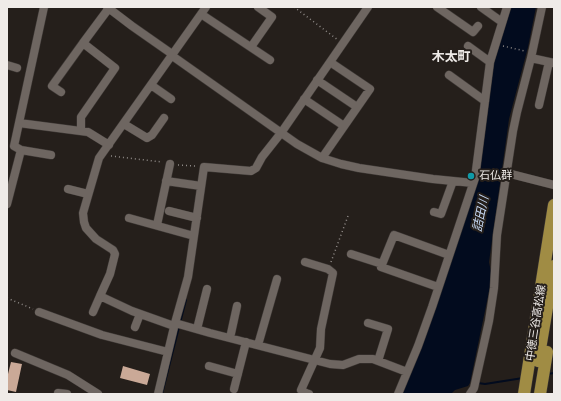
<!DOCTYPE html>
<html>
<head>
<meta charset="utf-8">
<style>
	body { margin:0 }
	#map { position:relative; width:561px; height:401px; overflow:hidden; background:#251f1b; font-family:Cabin,sans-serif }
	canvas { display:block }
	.frame { position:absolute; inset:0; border:8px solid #efebe8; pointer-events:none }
</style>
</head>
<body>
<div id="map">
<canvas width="561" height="401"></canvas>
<div class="frame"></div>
</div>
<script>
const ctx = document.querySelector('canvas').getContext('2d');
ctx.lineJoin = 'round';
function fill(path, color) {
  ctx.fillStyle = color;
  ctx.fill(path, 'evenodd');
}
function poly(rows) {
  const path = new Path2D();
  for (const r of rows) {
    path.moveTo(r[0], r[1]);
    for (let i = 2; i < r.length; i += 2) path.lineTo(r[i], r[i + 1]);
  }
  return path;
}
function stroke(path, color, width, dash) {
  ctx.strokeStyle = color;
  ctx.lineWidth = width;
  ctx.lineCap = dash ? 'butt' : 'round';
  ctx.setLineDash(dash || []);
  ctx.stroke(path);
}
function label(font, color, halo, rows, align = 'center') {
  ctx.font = font + ' Cabin,"Noto Sans JP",sans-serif';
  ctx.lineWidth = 4;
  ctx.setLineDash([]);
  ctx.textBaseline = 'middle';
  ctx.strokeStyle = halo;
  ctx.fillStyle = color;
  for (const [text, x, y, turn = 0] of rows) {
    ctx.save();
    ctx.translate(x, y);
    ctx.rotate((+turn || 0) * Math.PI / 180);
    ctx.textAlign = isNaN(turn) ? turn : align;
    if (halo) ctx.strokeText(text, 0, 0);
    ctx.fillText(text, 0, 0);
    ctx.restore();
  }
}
fill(poly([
	[509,7,536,7,528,47,509,119,489,262,492,277,470,383,468,386,455,390,451,394,400,394,476,179,492,63]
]), '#020b1e');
stroke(poly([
	[180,323,186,300],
	[547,374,554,373],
	[478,383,485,384,523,378],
	[162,394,179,327]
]), '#020b1e', 2);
fill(poly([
	[11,362,22,364,16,392,7,390,7,378],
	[123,366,150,374,147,385,120,378]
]), '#caa997');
const street = poly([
	[107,7,132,26,172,54],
	[437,7,473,32,478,26],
	[481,7,502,22],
	[201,14,270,60],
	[468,46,490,62],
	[251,47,272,17,258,7],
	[171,55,297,144,322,158,341,164,359,168,433,179,473,183],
	[531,58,554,63],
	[7,65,17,68],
	[449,75,485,101],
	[317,80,357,107],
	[151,85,171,99],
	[61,92,52,86,83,43],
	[304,99,344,126],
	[539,105,549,62],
	[19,123,88,132,109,145],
	[124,124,147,138,152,135,164,118],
	[81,131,81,117,115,68,83,43,109,8],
	[21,150,14,146,44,7],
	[322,158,370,89,330,62],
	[507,173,554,185],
	[166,181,201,186],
	[68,189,88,194],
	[7,204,21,150,51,155],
	[169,211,197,218],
	[434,212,441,214,453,181],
	[129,218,194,236],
	[157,225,170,164],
	[351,254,382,264],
	[305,262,328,269,333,273,321,329,320,348,301,390,306,393,309,394],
	[438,287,381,267,394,235,449,255],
	[100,296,110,274,115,254,113,250,96,239,86,228,84,222,83,213,99,158,206,7],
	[39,312,102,335,168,352],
	[93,312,100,296,132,311,174,326],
	[175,323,210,333,330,364,343,365,359,359,373,359,407,372],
	[368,323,388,329,378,361],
	[135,327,140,314],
	[197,329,207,289],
	[230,338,237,306],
	[258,345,277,279],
	[15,353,68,375,98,394],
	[209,366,238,374],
	[234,389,246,342],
	[58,393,67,394],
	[158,394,175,323,188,277,204,167,251,171,256,168,262,157,281,133,368,7],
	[398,394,418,346,432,307,475,178,490,62,507,7],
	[470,394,474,388,489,321,494,288,497,235,513,131,517,112,531,58,542,7]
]);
const primary = poly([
	[538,361,554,266],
	[524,394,554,205],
	[540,394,547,352]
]);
stroke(street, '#403b38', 9);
stroke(primary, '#403b38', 13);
stroke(poly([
	[294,7,338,40],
	[503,46,525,51],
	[111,156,162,162],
	[178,165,196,166],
	[331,262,348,216],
	[7,298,33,309]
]), '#908b88', 1.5, [1, 3]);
stroke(street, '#6e6661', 8);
stroke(primary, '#a08c44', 12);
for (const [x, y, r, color] of [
	[471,176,4,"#0f9aa8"]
]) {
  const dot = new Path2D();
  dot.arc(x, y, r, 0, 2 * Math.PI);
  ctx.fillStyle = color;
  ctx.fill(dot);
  stroke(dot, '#251f1b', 1.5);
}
label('11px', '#efebe8', '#251f1b', [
	["石仏群",479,176]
], 'left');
label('11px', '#efebe8', '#251f1b', [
	["中徳三谷高松線",536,323,-81]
]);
label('italic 12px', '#c6d9f6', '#251f1b', [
	["詰田川",481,214,-78]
]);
label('bold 13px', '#efebe8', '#251f1b', [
	["木太町",451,57]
]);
</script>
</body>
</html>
